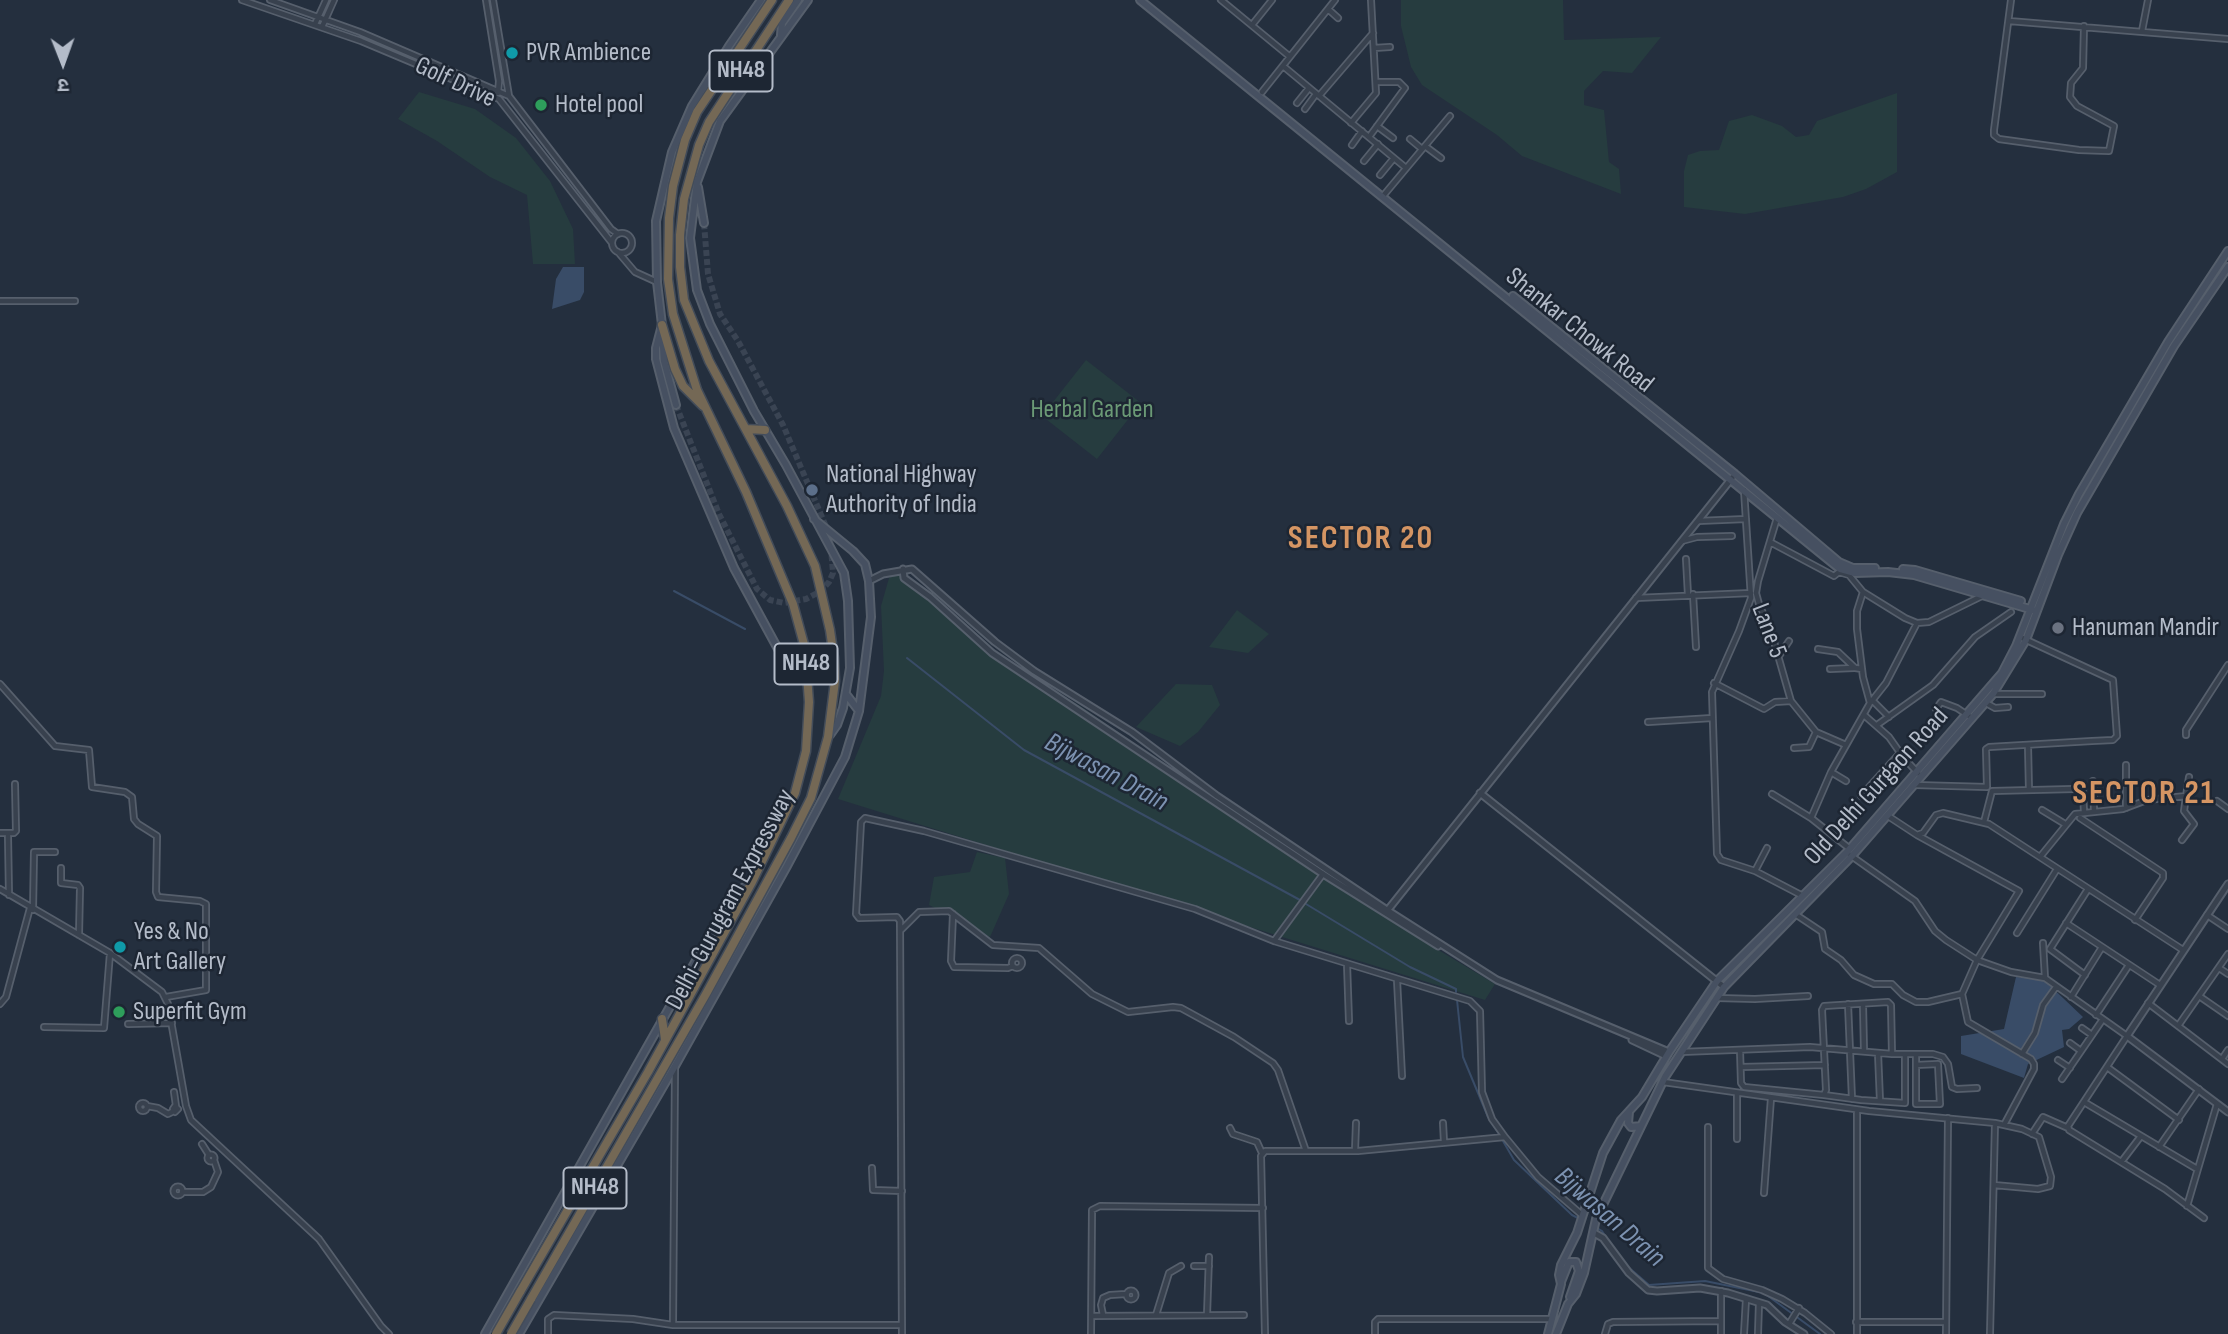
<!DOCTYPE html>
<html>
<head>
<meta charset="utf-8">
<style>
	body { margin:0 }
	#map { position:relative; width:2228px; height:1334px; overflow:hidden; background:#242f3e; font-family:"Sofia Sans Condensed","Noto Sans Devanagari",sans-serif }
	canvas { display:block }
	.north { position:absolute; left:28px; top:28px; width:70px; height:70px; -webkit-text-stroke:5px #1d2633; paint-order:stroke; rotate:179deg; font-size:19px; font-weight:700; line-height:28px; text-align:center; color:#b4bcc9 }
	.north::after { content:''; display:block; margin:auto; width:24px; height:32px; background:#b4bcc9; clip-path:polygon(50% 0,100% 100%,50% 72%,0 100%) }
</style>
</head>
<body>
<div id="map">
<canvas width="2228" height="1334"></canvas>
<div class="north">उ</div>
</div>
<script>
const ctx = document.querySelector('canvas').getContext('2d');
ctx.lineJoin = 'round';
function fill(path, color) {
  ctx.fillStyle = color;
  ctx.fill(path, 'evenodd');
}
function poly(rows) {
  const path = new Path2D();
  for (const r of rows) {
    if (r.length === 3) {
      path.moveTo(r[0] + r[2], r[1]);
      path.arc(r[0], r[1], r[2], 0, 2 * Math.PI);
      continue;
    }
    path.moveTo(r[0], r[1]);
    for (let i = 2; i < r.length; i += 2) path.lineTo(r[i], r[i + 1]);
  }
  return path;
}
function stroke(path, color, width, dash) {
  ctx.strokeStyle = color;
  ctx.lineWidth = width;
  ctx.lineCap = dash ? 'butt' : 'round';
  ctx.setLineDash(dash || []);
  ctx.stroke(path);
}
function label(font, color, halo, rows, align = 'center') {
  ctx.font = font + ' "Sofia Sans Condensed",sans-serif';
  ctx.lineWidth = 5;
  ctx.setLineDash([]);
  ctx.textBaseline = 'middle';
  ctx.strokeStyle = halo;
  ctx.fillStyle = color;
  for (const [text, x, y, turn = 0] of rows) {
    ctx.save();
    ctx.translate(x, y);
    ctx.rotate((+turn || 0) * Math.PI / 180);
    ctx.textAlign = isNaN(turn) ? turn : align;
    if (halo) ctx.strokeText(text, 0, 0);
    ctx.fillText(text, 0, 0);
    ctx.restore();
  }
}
fill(poly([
	[1401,0,1563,0,1564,40,1661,37,1632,73,1603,71,1584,91,1584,105,1604,110,1609,162,1619,169,1621,194,1522,156,1497,135,1422,85,1411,67,1401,26],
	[419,92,475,109,516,138,550,181,573,229,575,264,533,264,527,195,490,177,437,141,398,119],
	[1897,93,1897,172,1866,189,1843,197,1745,214,1684,207,1684,171,1688,155,1700,151,1719,150,1729,121,1752,115,1782,126,1796,137,1809,135,1817,121],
	[1086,360,1141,403,1097,459,1042,416],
	[901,571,1004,660,1080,706,1430,945,1495,984,1485,1000,838,799,881,696,884,671,881,606,889,578],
	[1237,610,1269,634,1248,653,1209,647],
	[1176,684,1212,685,1220,705,1198,732,1180,746,1136,727],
	[977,852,1005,858,1009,894,990,937,929,905,934,877,970,872]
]), '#263c3f');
fill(poly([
	[563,267,584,267,584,292,580,300,552,309,556,279],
	[2016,977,2043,979,2083,1017,2069,1029,2062,1030,2064,1047,2028,1064,2024,1078,1961,1054,1961,1036,2004,1029]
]), '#394c67');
stroke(poly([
	[674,591,745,629],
	[907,658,1024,750,1300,900],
	[1306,904,1410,967,1456,989,1456,992],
	[1457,1000,1463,1057,1488,1117,1499,1134],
	[1503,1141,1514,1160,1572,1215,1580,1219],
	[1597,1228,1602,1231,1609,1242],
	[1627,1266,1649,1285,1705,1281,1764,1293,1820,1334]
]), '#394c67', 2);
stroke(poly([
	[676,405,719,514,757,589,770,600,784,603,806,599,821,591,829,582,833,573,830,536,783,425,738,341,720,314,708,274,704,223]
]), '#3a4453', 6, [6, 3]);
const minor = poly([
	[242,0,361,41,499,99,612,243],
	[270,0,360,32,509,96,611,229,618,234],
	[486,0,499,81,498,93],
	[493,0,509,96],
	[1221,0,1289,56],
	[2011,0,1994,130,1994,135,1999,139,2079,150,2109,151,2114,126,2077,106,2070,97,2071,83,2083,68,2084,26],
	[1328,9,1338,18],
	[2009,21,2228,39],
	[315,24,326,0],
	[1252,25,1272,0],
	[322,27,334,0],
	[2142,31,2148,0],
	[1374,48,1390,47],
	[1283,66,1406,168],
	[1262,92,1335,0],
	[1319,96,1373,33],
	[1297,103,1309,88],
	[1305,109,1316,94],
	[1351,123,1376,93,1371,0],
	[1377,126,1393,138],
	[1369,137,1405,88,1399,82,1376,82],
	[1410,139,1422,149],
	[1352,145,1362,131],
	[1425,146,1441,158],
	[1364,161,1378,144],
	[1380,175,1394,158],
	[1383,196,1450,116],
	[622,243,10],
	[618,252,635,272,657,282],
	[0,301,75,301],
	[1744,490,1751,598,1739,631,1712,692,1717,854,1721,860,1755,871,1803,896],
	[1777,518,1758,581,1756,593,1759,604,1771,631,1791,701,1816,732,1846,745],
	[1698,521,1746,519],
	[1682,541,1697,537,1732,536],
	[1770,542,1834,576,1839,572,1849,575,1863,592,1905,618,1917,623,1929,622,1984,595],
	[1686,559,1688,595],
	[1693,594,1696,647],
	[1636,598,1751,593],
	[1818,649,1838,652,1855,668,1862,669],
	[1779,656,1789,641],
	[1830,669,1854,668],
	[1714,683,1764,709,1775,702,1791,701],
	[0,684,55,746,89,750,92,787,125,792,132,797,134,819,138,824,157,836,156,892,158,897,200,901,206,904,206,990,166,997],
	[1994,694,2042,694],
	[1872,700,1889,717],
	[1871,702,1886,683,1917,623],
	[1986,703,1995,708,2008,707],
	[1936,709,1941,702,1957,708,1972,718],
	[1864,715,1889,737,1903,757,1918,773],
	[1648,722,1712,718],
	[1877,725,1933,685,1975,637,2011,612],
	[2186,735,2186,730,2228,665],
	[2028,746,2029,790],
	[1794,748,1809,747,1816,732],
	[2126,765,2126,808],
	[1831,772,1846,781],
	[2093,781,2094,811],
	[1915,785,1987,787,1986,749,1989,747,2092,741,2113,740,2117,736,2113,680,2020,637],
	[2083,792,2084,812],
	[1772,794,1811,818,1850,849],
	[1861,796,1900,753],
	[2217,801,2228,809],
	[2042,810,2065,824],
	[1888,816,1917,835,1923,833,1936,815,1943,813,1989,824,2183,950],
	[1811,818,1831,772,1870,703,1863,677,1857,629,1857,611,1863,592],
	[2080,818,2163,873,2163,878,2135,920],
	[1984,822,1992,791,2074,789],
	[0,833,14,833,16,831,15,784],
	[1917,835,2019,891,1977,960,1962,994,1968,1022,2031,1059,2034,1064,2034,1069,2004,1125],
	[8,836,9,895],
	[2182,840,2194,824,2184,811,2186,796],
	[1850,855,1915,901,1935,931,1946,940,1977,960,2011,972,2045,978,2127,1036,2068,1126,2069,1130,2165,1189,2204,1218],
	[2040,857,2075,814,2123,809,2147,800,2186,796,2189,777],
	[61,868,61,883,78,885,80,888,79,935],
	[1755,871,1767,848],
	[0,889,110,953,162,992,168,1004,186,1106,191,1120,319,1239,381,1326,389,1334],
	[33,910,34,852,55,852],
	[953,914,951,961,954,967,1008,968,1013,966],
	[1795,914,1822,932,1825,949,1841,960,1854,975,1874,984,1892,984,1903,995,1916,1002,1928,1002,1962,994],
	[2207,915,2228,929],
	[2066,923,2160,985],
	[901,930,919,912,949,911,993,945,1039,948,1092,994,1128,1012,1173,1007,1181,1008,1234,1037,1273,1063,1278,1070,1306,1151],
	[2017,933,2057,869],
	[1274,941,1323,874],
	[2043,943,2045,978],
	[1017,963,5],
	[1347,964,1349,1021],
	[2219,968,2228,974],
	[2085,975,2050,949,2088,889],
	[1397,980,1402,1076],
	[2199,996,2228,1016],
	[2071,997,2102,947],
	[1717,998,1755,999,1808,996],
	[2148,1003,2228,1064],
	[0,1004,6,997,30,908],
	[1848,1004,1852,1099],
	[1863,1004,1864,1051],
	[2096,1015,2129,965],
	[128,1024,172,1023],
	[2178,1026,2228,954],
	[44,1027,104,1028,110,953],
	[2082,1028,2092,1035],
	[2070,1043,2081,1051],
	[1740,1050,1741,1083,1744,1087,1824,1095,1826,1090,1822,1010,1824,1006,1888,1002,1891,1005,1892,1054],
	[1681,1052,1810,1047,1892,1054,1933,1054,1943,1057,1948,1064,1952,1087,1957,1089,1977,1088],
	[1878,1053,1880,1101],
	[2022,1054,2035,1033,2043,1005,2056,987],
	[2222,1059,2228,1050],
	[2058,1060,2070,1068],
	[1916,1065,1938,1064,1940,1104,1916,1104,1916,1054],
	[1741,1067,1825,1065],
	[2107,1067,2179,1120],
	[2062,1079,2103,1019],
	[1663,1082,1869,1111,1995,1123,2022,1129,2039,1137,2051,1177,2050,1186,2038,1189,1994,1185],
	[174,1092,176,1106],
	[1824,1095,1861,1100,1905,1103,1905,1054],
	[2084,1102,2197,1169],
	[143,1107,4],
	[147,1106,158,1108,168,1114,174,1111],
	[175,1106,178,1109,175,1112,173,1109,175,1106],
	[1443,1123,1444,1142],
	[1708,1127,1708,1268,1723,1279,1762,1290,1782,1299,1805,1313,1831,1334],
	[1230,1128,1233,1134,1257,1142,1262,1153],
	[2032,1134,2043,1117,2068,1128],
	[1737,1139,1737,1093],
	[202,1144,209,1155],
	[2159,1147,2199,1089],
	[1355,1151,1356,1123],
	[211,1158,3.5],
	[2122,1161,2141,1136],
	[872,1168,873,1190,902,1191],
	[178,1191,4.5],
	[182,1192,203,1192,211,1187,218,1172,214,1160],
	[1764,1193,1771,1098],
	[2187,1206,2217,1104],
	[1194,1266,1209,1266],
	[1131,1295,4.5],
	[1103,1315,1101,1305,1103,1298,1110,1295,1126,1294],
	[1156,1315,1169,1273,1181,1266],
	[1207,1315,1209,1257],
	[1092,1316,1244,1315],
	[1856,1322,1946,1322],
	[1789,1324,1799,1308],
	[673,1325,675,1067],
	[548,1334,548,1319,554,1315,633,1319,673,1325,902,1325],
	[902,1334,900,921,897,917,859,918,856,914,861,822,865,818,924,831,1195,909,1274,941,1470,1001,1480,1011,1482,1092,1492,1119,1505,1137],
	[1091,1334,1092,1210,1100,1206,1263,1208],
	[1265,1334,1261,1156,1265,1151,1358,1151,1505,1137,1538,1177,1582,1215],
	[1375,1334,1375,1322,1378,1319,1552,1319],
	[1605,1334,1608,1324,1613,1322,1720,1321],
	[1721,1334,1721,1291],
	[1744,1334,1746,1299],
	[1758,1334,1759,1303],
	[1857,1334,1857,1110],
	[1946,1334,1948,1118],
	[1990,1334,1995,1123]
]);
const tertiary = poly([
	[903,569,904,578,930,597,992,653,1323,874,1438,946],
	[869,581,883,574,912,569,995,642,1034,671,1132,732,1217,796,1387,910,1497,980,1669,1052],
	[1480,793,1724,987],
	[2228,884,2127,1036,2228,1112],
	[1387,911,1732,478],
	[1632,1040,1666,1056],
	[1594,1233,1603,1238,1629,1273,1648,1290,1657,1291,1700,1288,1728,1293,1767,1305,1785,1322,1804,1334]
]);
const secondary = poly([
	[761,0,729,46,692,106,672,152,656,221,657,282,662,325,656,348,656,359,674,428,734,568,778,649,808,681],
	[808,0,720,121,697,182,690,238,697,290,710,324,754,411,786,465,844,573,848,601,850,668,843,708,837,725,830,735],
	[1140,0,1840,569,1855,573,1888,572,1914,575,2033,610],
	[781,35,782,23,798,0],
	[698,187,704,223],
	[1513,296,1735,474,1839,562,1853,568,1875,568],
	[662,334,664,361,676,405],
	[1903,569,1915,570,2021,601],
	[846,694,859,711],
	[1629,1112,1628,1123,1631,1127,1641,1126],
	[1561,1282,1569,1262,1576,1262,1579,1271,1570,1297],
	[485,1334,733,895,751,882],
	[519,1334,675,1066,787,866,845,757,859,711,871,617,869,581,865,564,853,551,814,519],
	[1548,1334,1561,1284,1559,1275,1561,1265,1577,1233,1603,1153,1621,1120,1642,1097,1669,1052,1717,981,1847,852,2002,673,2016,646,2064,524,2079,494,2168,342,2228,251],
	[1556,1334,1568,1304,1576,1294,1584,1273,1596,1219,1665,1077,1724,987,1852,856,1993,694,2026,640,2058,555,2077,513,2174,346,2228,267]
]);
const motorway = poly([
	[662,325,675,369,683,386,703,406],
	[746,429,765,430],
	[662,1019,665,1039],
	[520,1292,648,1072,752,882,795,793,806,751,809,702,805,648,793,604,746,492,697,390,673,314,668,279,669,218,673,186,685,140,697,112,772,0],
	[531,1299,706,994,791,838,811,798,828,737,835,681,834,658,830,630,815,566,787,506,709,361,684,300,680,267,680,235,684,199,699,145,709,122,789,0]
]);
stroke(minor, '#565f6c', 8);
stroke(tertiary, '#565f6c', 9);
stroke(secondary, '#565f6c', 10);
stroke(motorway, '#434c59', 11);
stroke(minor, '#38414e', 4.5);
stroke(tertiary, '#38414e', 5);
stroke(secondary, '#465061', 6);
stroke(motorway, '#746855', 8);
const motorwayBridge = poly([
	[496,1334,520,1292],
	[511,1334,531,1299]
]);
stroke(motorwayBridge, '#434c59', 11, []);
stroke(motorwayBridge, '#746855', 8);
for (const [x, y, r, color] of [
	[512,53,7,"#0f9aa8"],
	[541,105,7,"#2e9e5b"],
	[812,490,7,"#5c6f8a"],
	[2058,628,7,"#6b7280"],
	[120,947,7,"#0f9aa8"],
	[119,1012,7,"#2e9e5b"]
]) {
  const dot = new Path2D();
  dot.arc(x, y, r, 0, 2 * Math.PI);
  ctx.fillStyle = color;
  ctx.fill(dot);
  stroke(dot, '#1d2633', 2.5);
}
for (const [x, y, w] of [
	[741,71,63],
	[806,664,63],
	[595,1188,63]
]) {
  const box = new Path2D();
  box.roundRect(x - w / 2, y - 20.5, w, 41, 5);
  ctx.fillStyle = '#1d2633';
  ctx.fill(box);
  stroke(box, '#b4bcc9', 2);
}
label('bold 24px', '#b4bcc9', null, [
	["NH48",741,71],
	["NH48",806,664],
	["NH48",595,1188]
]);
label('26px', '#b4bcc9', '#1d2633', [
	["PVR Ambience",526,53],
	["Hotel pool",555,105],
	["National Highway",826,475],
	["Authority of India",826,505],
	["Hanuman Mandir",2072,628],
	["Yes & No",134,932],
	["Art Gallery",134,962],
	["Superfit Gym",133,1012]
], 'left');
label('26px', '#b4bcc9', '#1d2633', [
	["Golf Drive",455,83,25],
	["Shankar Chowk Road",1579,331,39],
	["Lane 5",1768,631,69],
	["Old Delhi Gurgaon Road",1877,787,-48],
	["Delhi-Gurugram Expressway",731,900,-62]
]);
label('26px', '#6b9a76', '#1d2633', [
	["Herbal Garden",1092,410]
]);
label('italic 28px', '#7c92b1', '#1d2633', [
	["Bijwasan Drain",1106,773,28],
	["Bijwasan Drain",1609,1218,41]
]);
ctx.letterSpacing = '2px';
label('bold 33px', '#d59563', '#1d2633', [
	["SECTOR 20",1361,540],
	["SECTOR 21",2144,795]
]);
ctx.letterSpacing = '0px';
</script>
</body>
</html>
